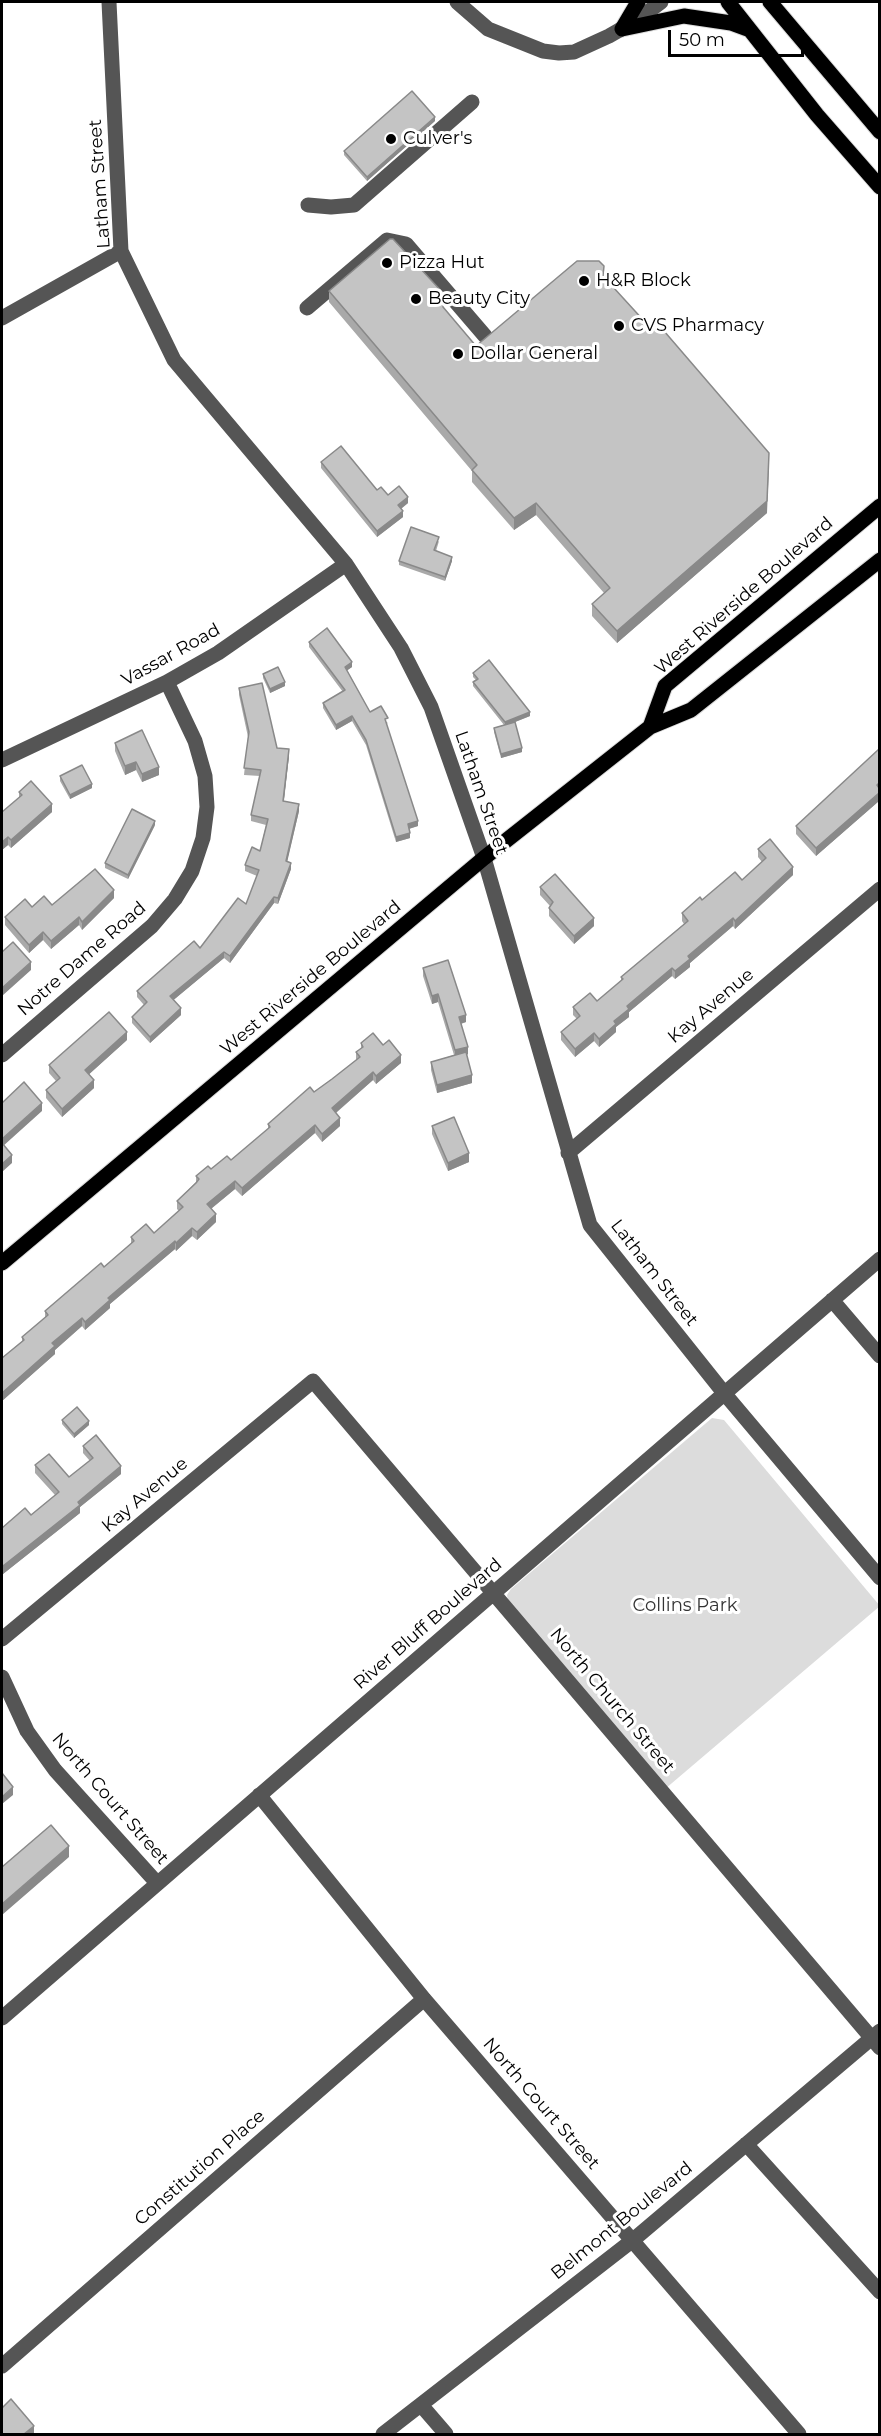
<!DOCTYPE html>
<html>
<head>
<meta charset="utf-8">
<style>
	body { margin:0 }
	#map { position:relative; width:881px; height:2436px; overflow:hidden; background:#fff; font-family:Montserrat,sans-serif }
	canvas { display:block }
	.frame { position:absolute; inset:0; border:3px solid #000; pointer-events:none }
	.scale { position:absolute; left:668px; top:30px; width:136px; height:27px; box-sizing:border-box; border:3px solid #000; border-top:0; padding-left:8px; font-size:18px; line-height:21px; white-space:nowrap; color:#000; -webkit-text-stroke:4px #fff; paint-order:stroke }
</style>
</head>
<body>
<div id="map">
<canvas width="881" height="2436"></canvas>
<div class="frame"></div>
<div class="scale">50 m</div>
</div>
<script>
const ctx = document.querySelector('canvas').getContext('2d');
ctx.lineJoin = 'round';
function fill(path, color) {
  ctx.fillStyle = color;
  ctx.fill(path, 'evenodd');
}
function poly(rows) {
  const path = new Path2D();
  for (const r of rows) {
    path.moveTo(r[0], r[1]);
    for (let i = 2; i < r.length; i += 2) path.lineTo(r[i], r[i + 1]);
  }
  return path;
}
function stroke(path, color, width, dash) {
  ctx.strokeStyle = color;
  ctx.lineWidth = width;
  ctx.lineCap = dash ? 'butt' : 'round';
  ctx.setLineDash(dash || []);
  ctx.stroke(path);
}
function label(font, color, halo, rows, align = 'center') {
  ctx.font = font + ' Montserrat,sans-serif';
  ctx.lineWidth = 6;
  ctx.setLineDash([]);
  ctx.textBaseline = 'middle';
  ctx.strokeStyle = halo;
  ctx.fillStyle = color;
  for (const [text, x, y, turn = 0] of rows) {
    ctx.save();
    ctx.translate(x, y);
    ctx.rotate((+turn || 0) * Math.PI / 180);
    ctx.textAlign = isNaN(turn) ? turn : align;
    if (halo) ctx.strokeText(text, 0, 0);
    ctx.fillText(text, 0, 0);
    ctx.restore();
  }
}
fill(poly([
	[712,1418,724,1420,880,1606,665,1789,508,1601,507,1595,511,1589]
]), '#dcdcdc');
const major = poly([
	[728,2,817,115,880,187],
	[770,2,880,132],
	[622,29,684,16,731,23,750,30],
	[622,29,638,2],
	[650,727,665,686,880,506],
	[2,1263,484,858,650,727,691,710,880,560]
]);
stroke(major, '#dbdbdb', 17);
stroke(poly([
	[109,2,121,251,174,360,346,564,401,648,431,707,484,858,590,1225,724,1393,880,1578],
	[457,2,488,29,543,51,559,53,574,52,609,36,637,20,661,2],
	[308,205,331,207,354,205,472,102],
	[307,308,387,240,406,244,485,336],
	[2,318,121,251],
	[2,760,167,682,218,653,346,564],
	[2,1055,152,926,175,899,192,871,203,838,207,807,205,776,195,741,167,682],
	[568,1153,880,889],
	[832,1300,880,1356],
	[2,1639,313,1381,880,2048],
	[2,1677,27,1731,55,1770,157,1883],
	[259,1795,424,1999,799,2434],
	[2,2018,880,1259],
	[746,2144,880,2292],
	[2,2366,424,1999],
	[421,2405,446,2434],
	[383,2434,633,2240,880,2031]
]), '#555', 15);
stroke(major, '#000', 15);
fill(poly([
	[435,121,367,181,344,155,344,151],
	[604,277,767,513,617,643,592,616,592,604,604,593,536,515,514,530,472,482,472,471,329,302,329,291,444,308,476,346],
	[321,462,377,490,408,503,401,509,403,517,377,537,321,468],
	[439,541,436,551,452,561,445,581,399,565,399,561],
	[309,642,352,667,347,670,370,712,388,723,386,724,418,826,409,829,410,838,396,842,366,745,352,721,336,730,323,708,323,703,343,692,309,647],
	[473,673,530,716,515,722,522,752,501,758,494,732,494,728,504,725,473,686,473,682,476,680,473,677],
	[263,674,285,686,270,693,263,678],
	[239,688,277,748,289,756,284,801,299,811,287,861,291,869,278,904,274,903,230,963,224,958,173,1000,181,1015,150,1043,132,1023,132,1017,144,1005,137,997,137,991,200,948,246,904,257,876,245,871,245,865,260,851,266,825,251,821,251,815,260,776,244,775,248,737,239,695],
	[115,743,159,775,142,782,136,770,125,775,115,751],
	[60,776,92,788,70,799,60,781],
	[19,792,52,812,11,848,8,845,2,850,2,812,19,798],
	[879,801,816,856,796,834,796,826],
	[155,825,128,879,105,868,105,863],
	[758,849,793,875,735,929,733,926,690,963,690,967,675,979,672,976,629,1012,629,1017,616,1027,616,1032,599,1047,594,1041,575,1057,561,1040,561,1032,577,1019,573,1015,573,1007,597,1001,621,981,621,977,684,924,682,921,682,913,702,900,742,880,762,862,758,857],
	[540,887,594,926,574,944,549,916,549,908,550,906,540,895],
	[114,898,82,930,79,925,51,949,43,940,29,953,5,925,5,917,32,907],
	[423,968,466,1022,461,1024,468,1054,467,1055,472,1083,437,1093,431,1070,431,1062,454,1055,438,1002,432,1004,423,976],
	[127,1040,89,1074,94,1088,62,1117,46,1098,46,1090,56,1081,49,1073,49,1065],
	[361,1043,383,1045,401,1063,376,1084,373,1080,336,1113,340,1126,322,1142,315,1133,242,1196,235,1189,211,1209,216,1222,197,1240,192,1236,176,1251,175,1249,110,1304,110,1308,85,1330,82,1326,55,1350,55,1354,2,1401,2,1358,22,1341,22,1337,45,1319,45,1311,104,1267,131,1244,131,1237,154,1233,179,1211,177,1209,177,1201,196,1182,196,1176,231,1160,268,1130,268,1124,332,1079,356,1060,356,1052,361,1049],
	[432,1126,469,1162,448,1171,432,1134],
	[62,1420,89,1425,74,1438,62,1424],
	[83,1446,121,1474,80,1507,80,1513,3,1574,2,1572,2,1528,31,1515,55,1495,35,1473,35,1465,69,1477,90,1461,83,1453]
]), '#a9a9a9');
fill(poly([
	[435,117,435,121,367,181,367,177],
	[769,465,767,513,617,643,617,631],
	[408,497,408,503,398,511,398,505],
	[536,503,536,515,514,530,514,518],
	[403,511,403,517,377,537,377,531],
	[452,557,452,561,445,581,445,577],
	[352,662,352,667,345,672,345,667],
	[285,682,285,686,270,693,270,689],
	[530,712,530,716,505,726,505,722],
	[352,716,352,721,336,730,336,725],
	[522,748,522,752,501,758,501,754],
	[289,749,289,756,283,807,283,801],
	[136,762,136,770,125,775,125,766],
	[159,767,159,775,142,782,142,774],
	[92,784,92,788,70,799,70,795],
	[879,793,879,801,816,856,816,848],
	[52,804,52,812,11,848,11,840],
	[299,804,299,811,286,867,286,861],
	[155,821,155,825,128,879,128,875],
	[418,821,418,826,408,829,408,824],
	[410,833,410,838,396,842,396,837],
	[8,837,8,845,2,850,2,842],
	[291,863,291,869,278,904,278,898],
	[793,867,793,875,735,929,735,921],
	[114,890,114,898,82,930,82,922],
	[274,897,274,903,230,963,230,956],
	[79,917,79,925,51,949,51,941],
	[594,918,594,926,574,944,574,936],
	[733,918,733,926,690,963,690,967,675,979,675,971,688,956],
	[43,932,43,940,29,953,29,945],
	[224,952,224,958,170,1003,170,996],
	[31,962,31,970,2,996,2,988],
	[672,968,672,976,629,1012,629,1017,616,1027,616,1032,599,1047,599,1039,627,1006],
	[438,994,438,1002,432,1004,432,996],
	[181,1008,181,1015,150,1043,150,1037],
	[466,1015,466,1022,459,1024,459,1017],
	[127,1032,127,1040,85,1078,85,1070],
	[594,1033,594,1041,575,1057,575,1049],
	[468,1047,468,1054,455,1058,455,1050],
	[401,1055,401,1063,376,1084,376,1076],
	[373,1072,373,1080,332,1116,332,1108],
	[472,1075,472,1083,437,1093,437,1085],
	[94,1080,94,1088,62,1117,62,1109],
	[42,1103,42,1111,2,1147,2,1139],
	[340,1118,340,1126,322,1142,322,1134],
	[315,1125,315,1133,242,1196,242,1188],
	[469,1153,469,1162,448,1171,448,1163],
	[12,1155,12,1163,2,1172,2,1164],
	[235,1181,235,1189,207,1212,207,1204],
	[216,1214,216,1222,197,1240,197,1232],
	[192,1228,192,1236,176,1251,176,1243],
	[175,1241,175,1249,110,1304,110,1308,85,1330,85,1322,108,1298],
	[82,1318,82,1326,55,1350,55,1354,2,1401,2,1393,52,1343],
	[89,1421,89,1425,74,1438,74,1434],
	[121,1466,121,1474,80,1507,80,1513,3,1574,3,1566,78,1502],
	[13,1787,13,1795,2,1804,2,1797],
	[69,1846,69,1857,2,1915,2,1904],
	[34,2426,34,2434,24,2434]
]), '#898989');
const building = poly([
	[412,91,435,117,367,177,344,151,412,91],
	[390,239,393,239,444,294,443,307,476,346,577,261,599,261,604,266,603,276,645,322,658,324,769,453,767,501,617,631,592,604,610,588,536,503,514,518,472,470,477,465,329,291,390,239],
	[341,446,377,490,381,487,388,495,399,486,408,497,398,505,403,511,377,531,321,462,341,446],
	[411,527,439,537,434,550,452,557,445,577,399,561,411,527],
	[327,628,352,662,345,667,370,712,381,706,388,718,385,719,418,821,408,824,410,833,396,837,366,740,352,716,336,725,323,703,345,690,309,642,327,628],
	[489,660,530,712,505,722,473,682,478,679,473,673,489,660],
	[278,667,285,682,270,689,263,674,278,667],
	[262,683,277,748,289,749,283,801,299,804,286,861,291,863,278,898,274,897,230,956,224,952,170,996,181,1008,150,1037,132,1017,147,1002,137,991,194,941,200,948,238,898,246,904,259,870,245,865,252,847,260,851,268,819,251,815,261,770,244,768,249,732,239,688,262,683],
	[515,722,522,748,501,754,494,728,515,722],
	[142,730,159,767,142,774,136,762,125,766,115,743,142,730],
	[879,749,879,783,877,785,879,788,879,793,816,848,796,826,879,749],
	[82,765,92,784,70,795,60,776,82,765],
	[31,781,52,804,11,840,8,837,2,842,2,812,22,795,19,792,31,781],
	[132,809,155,821,128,875,105,863,132,809],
	[770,839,793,867,735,921,733,918,688,956,690,959,675,971,672,968,627,1006,629,1009,614,1021,616,1024,599,1039,594,1033,575,1049,561,1032,580,1016,573,1007,590,993,597,1001,623,979,621,977,688,921,682,913,700,897,702,900,735,872,742,880,766,858,758,849,770,839],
	[95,869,114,890,82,922,79,917,51,941,43,932,29,945,5,917,25,899,32,907,44,896,52,905,95,869],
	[555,874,594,918,574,936,549,908,553,902,540,887,555,874],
	[13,942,31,962,2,988,2,952,13,942],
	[448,960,466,1015,459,1017,468,1047,455,1050,438,994,432,996,423,968,448,960],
	[109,1012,127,1032,85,1070,94,1080,62,1109,46,1090,60,1078,49,1065,109,1012],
	[373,1033,383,1045,389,1040,401,1055,376,1076,373,1072,332,1108,340,1118,322,1134,315,1125,242,1188,235,1181,207,1204,216,1214,197,1232,192,1228,176,1243,175,1241,108,1298,110,1300,85,1322,82,1318,52,1343,55,1346,2,1393,2,1358,24,1340,22,1337,48,1315,45,1311,101,1263,104,1267,134,1241,131,1237,146,1224,154,1233,183,1207,177,1201,196,1183,199,1179,196,1176,208,1166,211,1169,227,1156,231,1160,270,1127,268,1124,310,1087,314,1092,332,1079,360,1057,356,1052,363,1047,361,1043,373,1033],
	[466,1052,472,1075,437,1085,431,1062,466,1052],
	[24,1082,42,1103,2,1139,2,1103,24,1082],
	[454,1117,469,1153,448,1163,432,1126,454,1117],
	[2,1143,12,1155,2,1164,2,1143],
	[77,1407,89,1421,74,1434,62,1420,77,1407],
	[96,1435,121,1466,78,1502,80,1505,3,1566,2,1564,2,1528,25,1508,31,1515,59,1492,35,1465,49,1454,69,1477,93,1458,83,1446,96,1435],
	[2,1773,13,1787,2,1797,2,1773],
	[51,1825,69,1846,2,1904,2,1867,51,1825],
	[11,2399,34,2426,24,2434,2,2434,2,2408,11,2399]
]);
fill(building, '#c4c4c4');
stroke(building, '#898989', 1.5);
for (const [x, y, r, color] of [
	[391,139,6,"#000"],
	[387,263,6,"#000"],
	[584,281,6,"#000"],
	[416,299,6,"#000"],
	[619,326,6,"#000"],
	[458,354,6,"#000"]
]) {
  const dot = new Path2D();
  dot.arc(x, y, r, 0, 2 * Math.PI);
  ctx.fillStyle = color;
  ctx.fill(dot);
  stroke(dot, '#fff', 2);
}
label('18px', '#000', '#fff', [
	["Culver's",403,139],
	["Pizza Hut",399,263],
	["H&R Block",596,281],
	["Beauty City",428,299],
	["CVS Pharmacy",631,326],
	["Dollar General",470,354]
], 'left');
label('18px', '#000', '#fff', [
	["Latham Street",100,184,-94],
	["West Riverside Boulevard",744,596,-41],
	["Vassar Road",171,655,-29],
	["Latham Street",481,793,71],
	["Notre Dame Road",82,959,-41],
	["West Riverside Boulevard",311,978,-40],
	["Kay Avenue",711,1006,-40],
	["Latham Street",654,1273,52],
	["Kay Avenue",145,1495,-40],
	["River Bluff Boulevard",428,1624,-41],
	["North Church Street",612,1701,50],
	["North Court Street",110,1799,49],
	["North Court Street",541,2104,49],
	["Constitution Place",200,2168,-41],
	["Belmont Boulevard",622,2221,-39]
]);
label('18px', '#333', '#fff', [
	["Collins Park",685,1606]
]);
</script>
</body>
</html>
